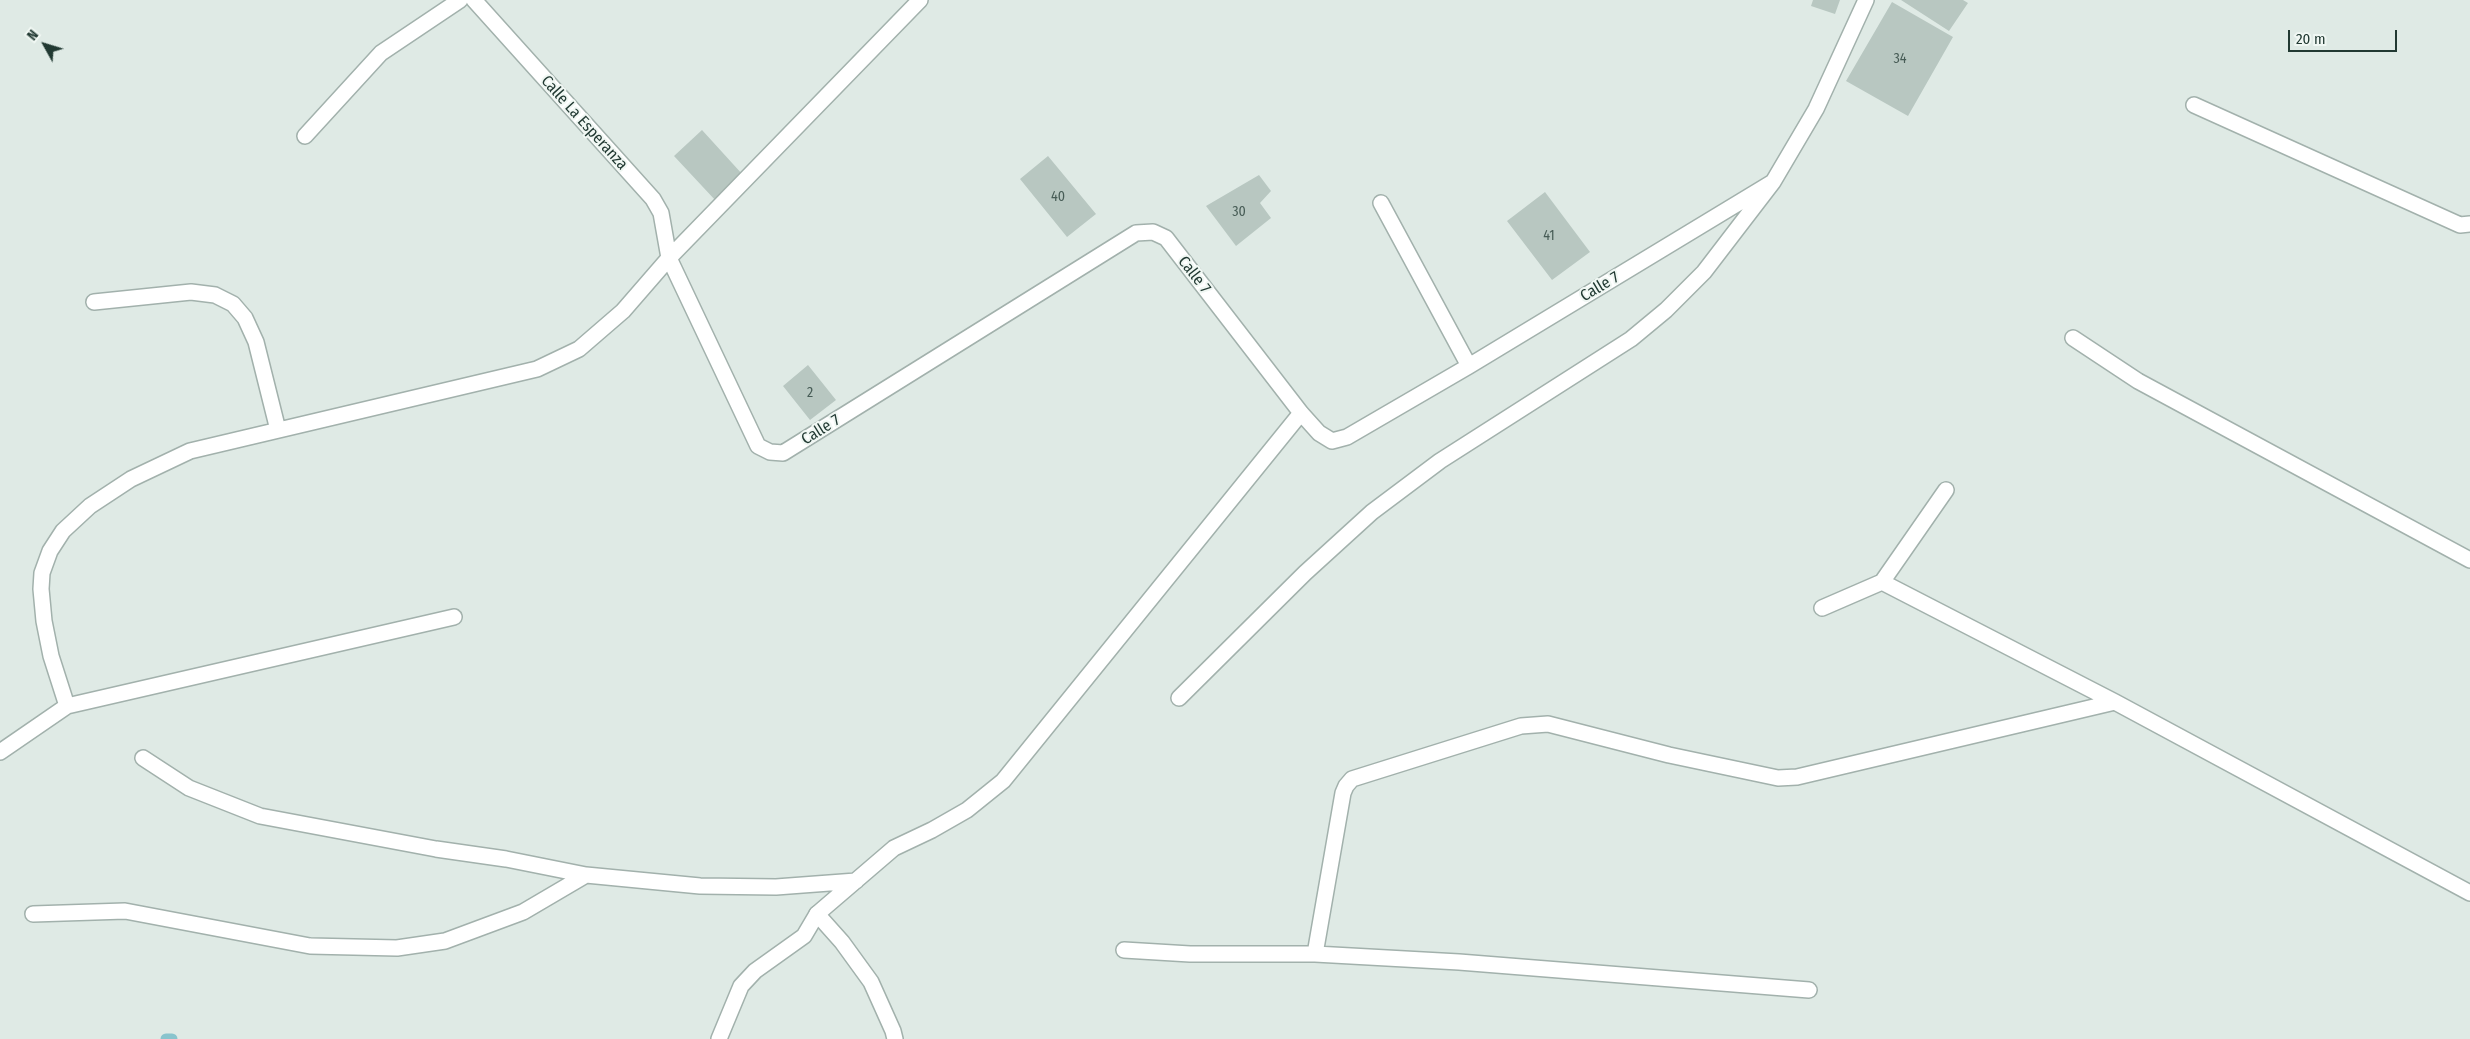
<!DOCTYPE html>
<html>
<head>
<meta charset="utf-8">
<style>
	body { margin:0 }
	#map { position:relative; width:2470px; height:1039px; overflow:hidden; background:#dfeae5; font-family:"Fira Sans Condensed",sans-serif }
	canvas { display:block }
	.north { position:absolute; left:20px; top:20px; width:50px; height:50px; -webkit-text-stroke:4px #f0f7f3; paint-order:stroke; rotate:309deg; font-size:14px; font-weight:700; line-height:20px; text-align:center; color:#213932 }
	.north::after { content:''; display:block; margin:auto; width:18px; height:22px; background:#213932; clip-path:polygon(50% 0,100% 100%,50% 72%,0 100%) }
	.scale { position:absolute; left:2288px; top:30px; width:109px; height:22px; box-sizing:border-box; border:2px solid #213932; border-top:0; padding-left:6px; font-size:15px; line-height:18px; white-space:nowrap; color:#213932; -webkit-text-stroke:4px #f0f7f3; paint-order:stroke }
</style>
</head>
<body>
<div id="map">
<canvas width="2470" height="1039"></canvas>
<div class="north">N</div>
<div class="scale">20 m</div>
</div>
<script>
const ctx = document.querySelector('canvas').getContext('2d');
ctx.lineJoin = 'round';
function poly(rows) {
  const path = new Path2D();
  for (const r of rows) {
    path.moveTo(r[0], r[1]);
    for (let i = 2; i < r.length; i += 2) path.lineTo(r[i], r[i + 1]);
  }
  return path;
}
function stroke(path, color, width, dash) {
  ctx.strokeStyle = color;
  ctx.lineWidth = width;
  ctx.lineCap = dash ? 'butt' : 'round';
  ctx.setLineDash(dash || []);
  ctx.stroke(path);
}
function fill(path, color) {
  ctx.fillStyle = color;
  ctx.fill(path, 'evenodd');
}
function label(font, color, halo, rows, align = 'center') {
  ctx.font = font + ' "Fira Sans Condensed",sans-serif';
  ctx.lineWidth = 4;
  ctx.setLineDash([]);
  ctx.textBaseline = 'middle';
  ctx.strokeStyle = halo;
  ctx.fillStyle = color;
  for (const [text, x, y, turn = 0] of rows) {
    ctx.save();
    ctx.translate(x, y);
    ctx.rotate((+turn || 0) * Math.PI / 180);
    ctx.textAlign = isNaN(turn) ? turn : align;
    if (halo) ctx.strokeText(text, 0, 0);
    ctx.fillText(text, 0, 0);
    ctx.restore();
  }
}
stroke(poly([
	[166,1039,172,1039]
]), '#89c4cd', 11);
fill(poly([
	[1813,0,1840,0,1835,14,1811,6],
	[1901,0,1963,0,1968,3,1949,31],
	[1892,2,1953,37,1908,116,1846,81],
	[702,130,743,175,716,201,674,156],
	[1048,156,1096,214,1067,237,1020,179],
	[1259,175,1271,191,1260,203,1271,218,1236,246,1206,206],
	[1545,192,1590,252,1552,280,1507,221],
	[808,365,836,400,810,420,783,386]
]), '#b8c7c1');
const service = poly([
	[2194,105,2460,225,2470,224],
	[2073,338,2138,381,2470,560],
	[817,914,842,942,871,982,893,1031,895,1039]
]);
const minor = poly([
	[474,0,653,199,661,213,669,258,758,446,770,452,783,453,1136,233,1153,232,1166,238,1301,413,1319,433,1332,441,1347,437,1469,366,1773,182],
	[305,136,381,53,460,0],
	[1381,203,1469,366],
	[94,302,191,292,215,295,233,304,245,318,256,342,278,430],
	[1882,582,2115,702,2470,893],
	[1822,608,1882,582,1946,490],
	[454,617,67,706,51,656,44,621,41,589,42,573,50,551,63,531,90,506,131,479,190,451,537,369,579,349,623,311,669,258,920,0],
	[1179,698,1305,573,1372,512,1440,461,1631,339,1666,310,1704,272,1773,182,1816,109,1866,0],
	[0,752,67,706],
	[143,758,189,788,260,816,436,849,506,859,586,875],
	[33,914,125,911,310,946,397,948,445,941,523,912,586,875,700,886,776,887,856,881],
	[1124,950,1190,954,1315,954,1459,962,1809,990],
	[1315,954,1343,793,1346,786,1352,779,1521,726,1548,724,1669,755,1778,778,1797,777,2115,702],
	[719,1039,741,986,755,971,804,936,817,914,894,848,932,830,967,810,1003,781,1301,413]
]);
stroke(service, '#a2b1ac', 18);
stroke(minor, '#a2b1ac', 18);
stroke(service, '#fff', 15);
stroke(minor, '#fff', 15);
label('14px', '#475c56', null, [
	["34",1900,59],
	["40",1058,197],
	["30",1239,212],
	["41",1549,236],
	["2",810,393]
]);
label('16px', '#213932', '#f0f7f3', [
	["Calle La Esperanza",584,123,48],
	["Calle 7",1194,275,52],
	["Calle 7",1600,287,-31],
	["Calle 7",821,430,-32]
]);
</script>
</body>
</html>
